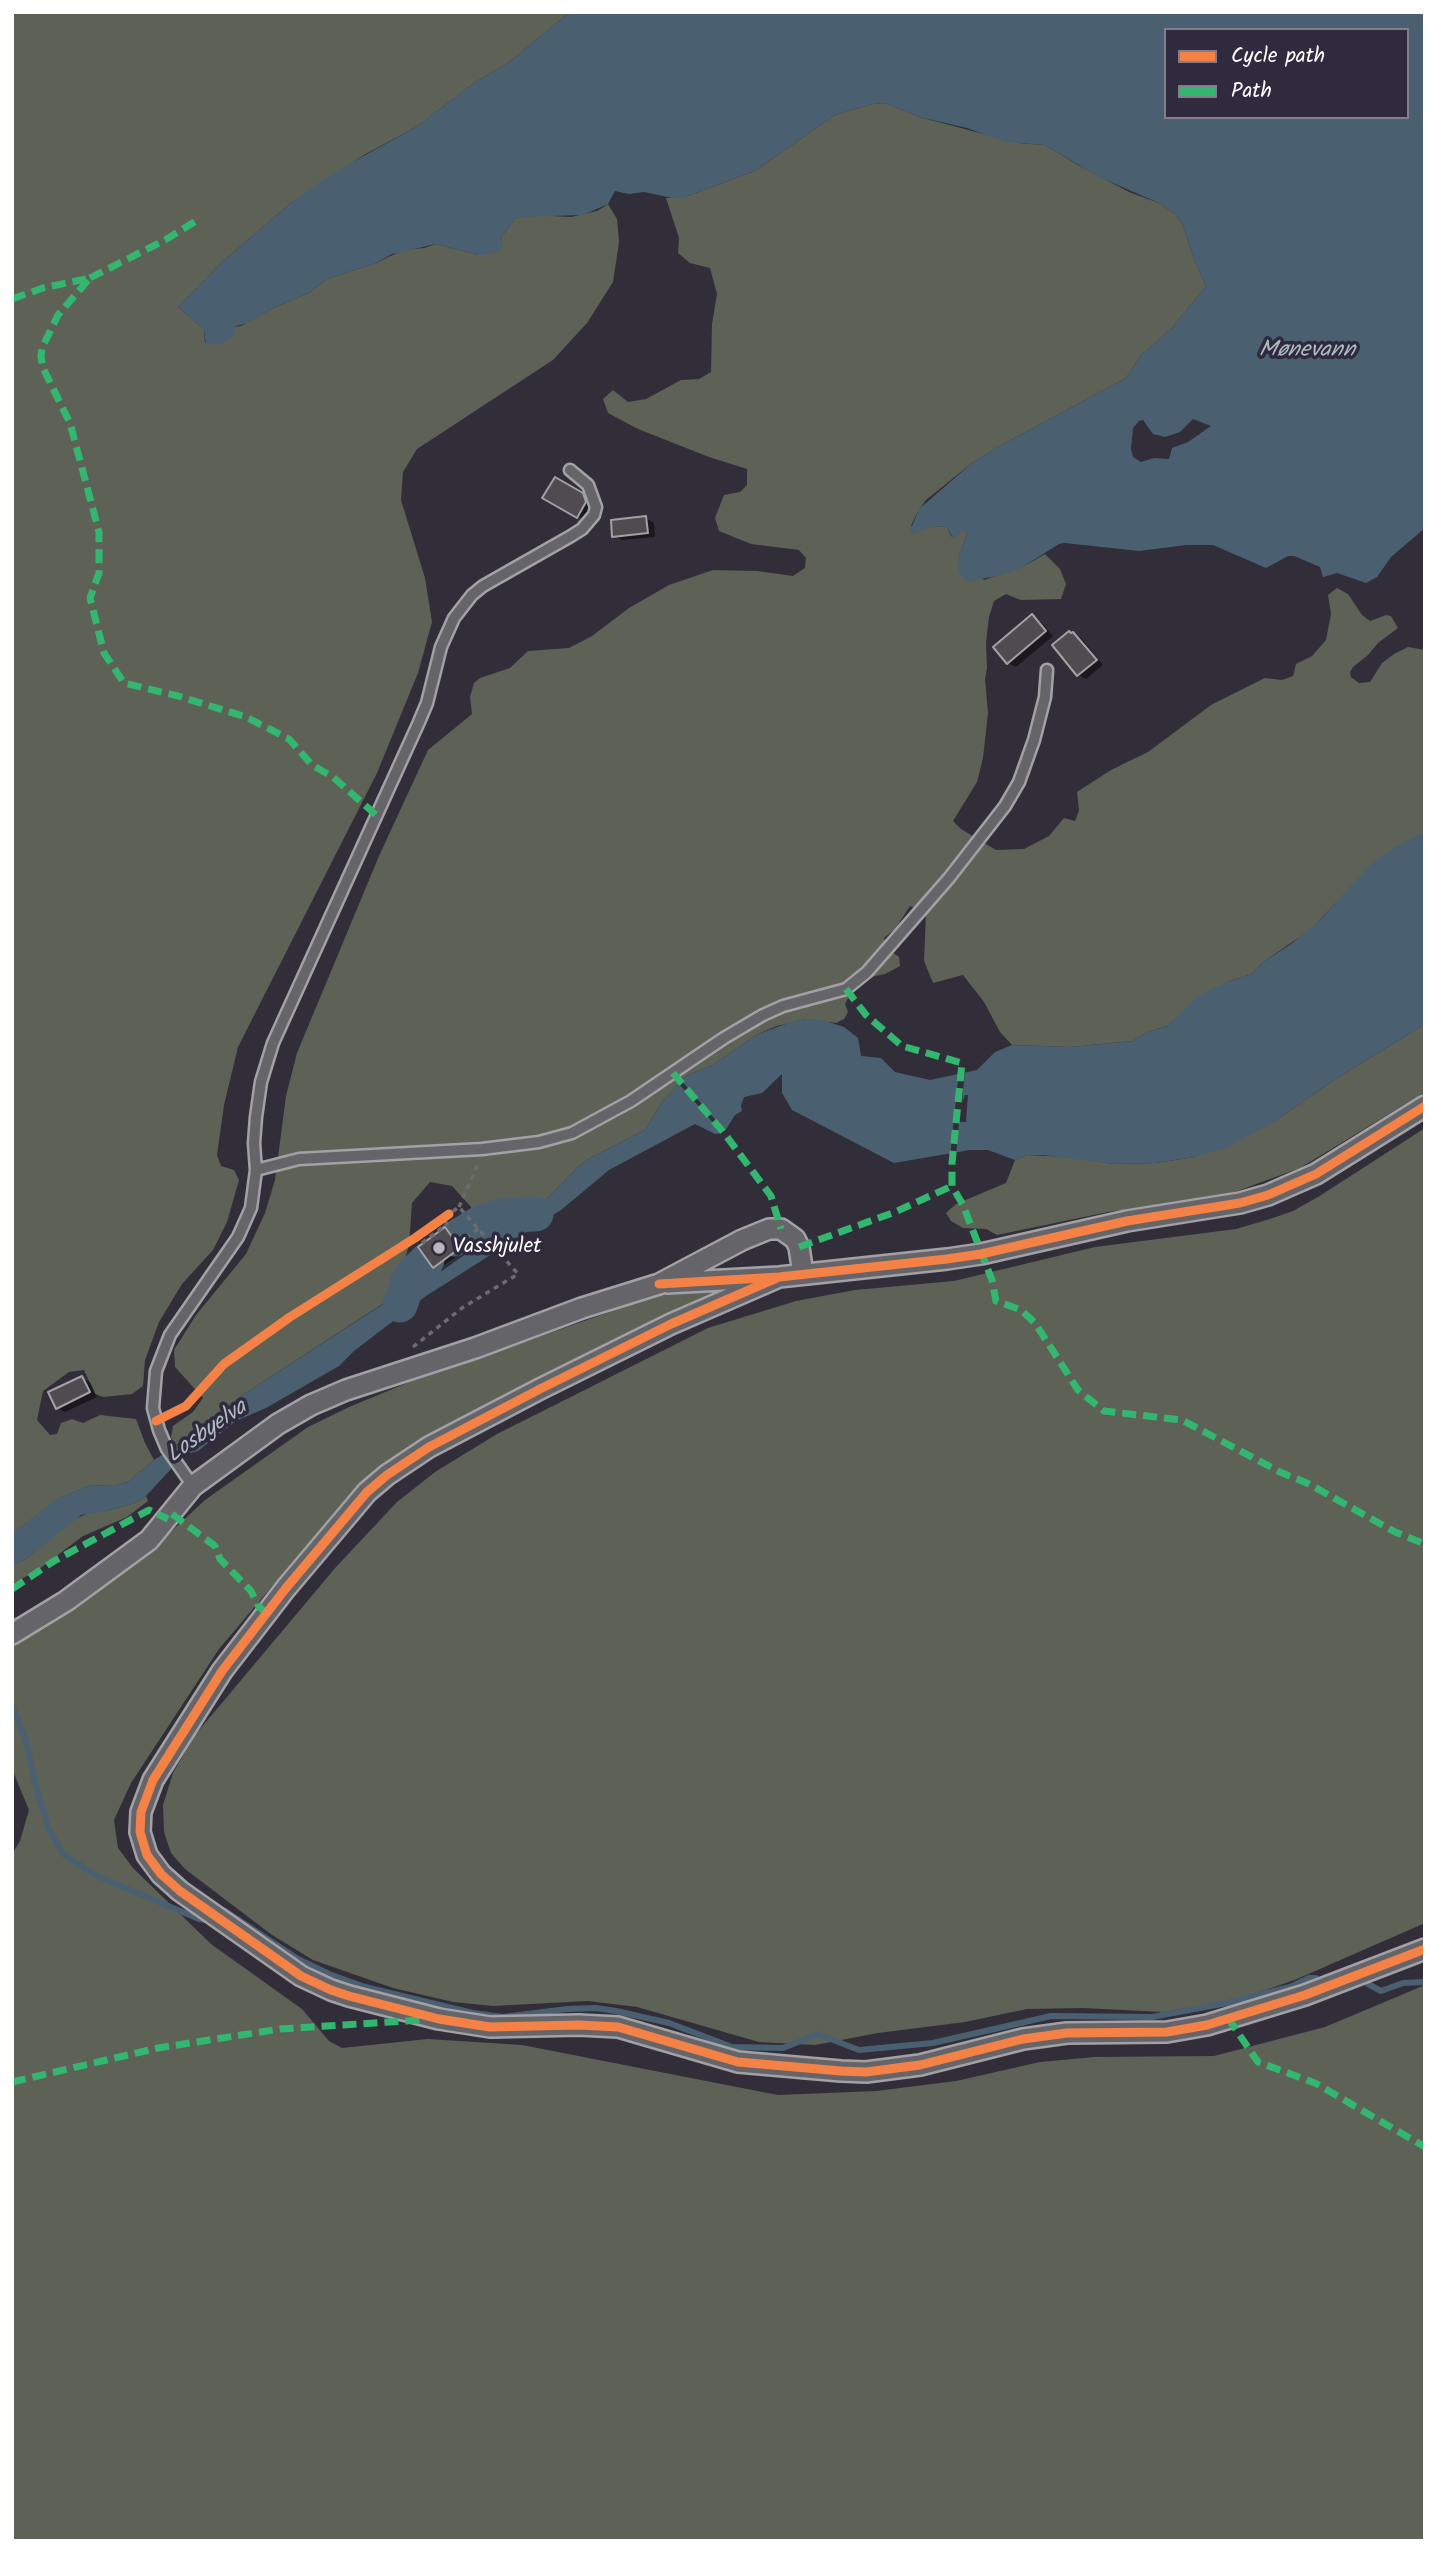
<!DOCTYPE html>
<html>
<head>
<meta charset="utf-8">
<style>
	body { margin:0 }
	#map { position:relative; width:1437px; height:2553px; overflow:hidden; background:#312e39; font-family:Kalam,sans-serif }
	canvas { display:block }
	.frame { position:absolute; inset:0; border:14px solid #fff; pointer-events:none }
	.legend { position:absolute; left:1164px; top:28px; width:245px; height:91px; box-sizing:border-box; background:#2f2a3d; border:2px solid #827f8b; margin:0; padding:9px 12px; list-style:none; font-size:21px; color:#fff }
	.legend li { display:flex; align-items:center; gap:14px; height:35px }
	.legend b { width:35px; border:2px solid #827f8b }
</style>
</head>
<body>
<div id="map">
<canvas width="1437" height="2553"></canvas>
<div class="frame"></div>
<ul class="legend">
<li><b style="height:9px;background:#f48246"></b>Cycle path</li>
<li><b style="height:9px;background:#33b770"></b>Path</li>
</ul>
</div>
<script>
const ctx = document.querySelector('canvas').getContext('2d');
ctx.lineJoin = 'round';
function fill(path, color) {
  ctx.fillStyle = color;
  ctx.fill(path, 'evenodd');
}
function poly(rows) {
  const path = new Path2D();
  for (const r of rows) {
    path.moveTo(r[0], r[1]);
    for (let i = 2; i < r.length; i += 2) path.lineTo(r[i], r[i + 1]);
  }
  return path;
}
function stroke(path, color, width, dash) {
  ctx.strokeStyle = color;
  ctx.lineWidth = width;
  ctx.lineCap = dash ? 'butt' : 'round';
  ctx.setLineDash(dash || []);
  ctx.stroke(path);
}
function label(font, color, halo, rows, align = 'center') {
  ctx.font = font + ' Kalam,sans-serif';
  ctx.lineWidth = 7;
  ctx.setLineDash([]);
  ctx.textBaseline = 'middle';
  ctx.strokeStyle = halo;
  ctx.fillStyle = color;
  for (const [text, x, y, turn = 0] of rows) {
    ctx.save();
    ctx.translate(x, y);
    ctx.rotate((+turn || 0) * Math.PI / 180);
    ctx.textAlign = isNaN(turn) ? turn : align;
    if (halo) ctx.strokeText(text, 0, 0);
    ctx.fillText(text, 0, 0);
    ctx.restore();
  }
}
fill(poly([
	[12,12,570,12,508,63,477,81,416,127,364,155,291,203,222,262,178,307,204,329,205,343,232,331,234,327,241,326,275,307,309,293,327,279,376,263,403,250,424,248,436,244,478,255,502,242,501,237,516,218,521,217,533,215,571,217,597,211,608,204,617,219,619,242,613,282,587,323,553,360,417,449,403,472,401,500,425,578,432,622,418,673,377,773,238,1047,224,1105,217,1155,221,1166,234,1170,239,1180,227,1222,213,1250,182,1284,159,1322,145,1360,143,1386,132,1394,103,1397,95,1394,84,1370,69,1372,43,1391,37,1420,50,1435,57,1434,61,1423,72,1419,83,1423,100,1415,136,1419,145,1443,154,1460,128,1482,114,1486,90,1485,58,1499,12,1534],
	[885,103,919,117,1018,143,1045,145,1078,165,1129,192,1159,203,1175,214,1183,225,1193,257,1206,286,1172,328,1141,355,1126,378,996,448,972,463,926,500,917,513,911,526,920,530,935,526,947,527,951,536,955,538,960,531,964,531,967,534,959,556,984,580,1024,566,1045,554,1060,569,1066,584,1061,599,1021,600,1006,594,994,601,989,617,986,643,987,668,985,679,988,713,983,758,977,782,953,821,961,829,996,850,1024,849,1049,836,1064,818,1075,821,1079,810,1077,792,1111,770,1148,752,1211,705,1265,678,1282,680,1293,676,1296,664,1312,656,1326,640,1331,614,1328,595,1337,588,1348,594,1362,615,1370,621,1386,615,1391,616,1398,628,1378,643,1368,655,1353,667,1350,672,1351,677,1359,683,1370,682,1382,663,1394,654,1408,647,1425,650,1425,833,1395,848,1353,885,1311,929,1262,963,1252,974,1227,982,1180,1015,1168,1026,1147,1032,1133,1041,1070,1047,1012,1045,1000,1032,984,1002,963,975,933,983,924,961,926,914,910,906,895,929,884,938,888,949,899,957,900,966,885,974,871,977,853,989,845,1004,848,1012,844,1019,836,1023,806,1019,777,1026,756,1035,713,1065,688,1075,681,1080,678,1077,675,1079,679,1084,662,1102,645,1130,590,1158,579,1166,549,1197,478,1242,472,1234,471,1207,452,1186,430,1182,412,1203,409,1245,398,1285,398,1294,244,1394,175,1446,171,1437,173,1426,193,1412,203,1398,175,1367,174,1350,196,1315,246,1254,265,1213,275,1180,286,1096,297,1053,379,856,428,750,472,714,470,697,474,683,480,678,510,668,528,651,569,648,592,636,629,608,669,585,713,570,757,571,793,576,805,568,806,558,799,550,751,544,719,531,715,518,724,495,740,492,747,485,747,469,709,457,638,429,608,413,603,399,613,390,628,402,646,399,681,380,699,379,711,372,712,324,717,294,710,268,690,263,678,253,679,238,666,198,685,197,755,171,835,115,873,104],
	[1425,1024,1425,1092,1300,1168,1229,1194,1108,1212,997,1235,986,1229,963,1228,951,1221,946,1213,956,1204,1006,1183,1015,1160,1027,1155,1067,1157,1114,1164,1155,1163,1195,1157,1277,1120,1331,1082],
	[1425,1128,1425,1923,1297,1979,1229,2003,1163,2012,1083,2008,1027,2009,965,2022,878,2033,815,2045,759,2042,637,2007,588,2001,493,2006,453,2002,393,1988,313,1960,272,1935,185,1869,171,1853,164,1832,163,1805,173,1773,195,1735,336,1567,397,1502,435,1472,497,1434,708,1328,796,1301,855,1290,954,1281,1095,1247,1236,1229,1270,1219,1293,1211,1318,1197],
	[727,1283,728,1292,707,1297,529,1385,406,1450,371,1475,350,1494,219,1649,131,1783,114,1820,118,1848,133,1868,211,1944,302,2009,329,2041,342,2048,428,2039,522,2045,778,2095,876,2091,956,2081,1040,2062,1094,2057,1214,2056,1325,2027,1425,1985,1425,2541,12,2541,12,1854,20,1841,29,1810,12,1769,12,1647,88,1599,160,1542,205,1500,308,1427,349,1407,407,1383,687,1285],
	[146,1496,148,1501,127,1517,83,1536,38,1570,12,1584,12,1566,26,1559,72,1520,92,1512,107,1511,135,1503]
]), '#5d6156');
fill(poly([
	[570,12,1425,12,1425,528,1391,557,1377,577,1366,583,1337,573,1323,577,1320,567,1294,556,1288,556,1266,568,1213,545,1186,545,1139,551,1065,543,1059,544,1024,566,1002,575,966,582,958,569,959,556,967,534,964,531,960,531,956,538,953,538,947,527,935,526,913,534,910,531,919,509,972,463,996,448,1126,378,1141,355,1172,328,1206,286,1193,257,1183,225,1175,214,1159,203,1099,177,1045,145,1006,142,967,128,919,117,885,103,873,104,835,115,755,171,685,197,677,199,644,192,629,194,615,191,608,204,583,215,521,217,516,218,501,237,503,247,498,252,485,255,478,255,436,244,392,254,376,263,327,279,309,293,275,307,247,323,234,327,233,335,228,341,221,344,206,345,204,329,178,307,222,262,291,203,333,173,416,127,477,81,508,63],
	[1166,30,1407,30,1407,117,1166,117],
	[1193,419,1211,426,1188,442,1172,448,1169,459,1154,458,1141,462,1133,457,1131,449,1133,428,1139,421,1143,420,1153,434,1165,437,1180,432],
	[1425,833,1425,1024,1331,1082,1277,1120,1228,1147,1195,1157,1155,1163,1114,1164,1043,1155,1027,1155,1015,1160,988,1150,970,1150,894,1163,792,1110,782,1093,782,1074,762,1093,744,1097,741,1105,742,1111,735,1115,725,1131,681,1080,688,1075,713,1065,756,1035,791,1022,806,1019,822,1020,844,1027,858,1038,861,1056,881,1058,895,1072,930,1080,977,1070,995,1052,1012,1045,1070,1047,1133,1041,1147,1032,1168,1026,1198,996,1227,982,1252,974,1262,963,1291,944,1322,918,1374,861,1406,841],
	[679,1084,722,1133,715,1134,695,1124,609,1170,561,1210,426,1296,354,1351,339,1366,266,1408,236,1421,198,1451,184,1455,146,1496,135,1503,107,1511,81,1515,26,1559,12,1566,12,1534,57,1499,90,1485,114,1486,128,1482,154,1460,184,1441,201,1425,244,1394,549,1197,579,1166,590,1158,645,1130,662,1102]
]), '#4a6071');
fill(poly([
	[959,1070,965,1070,962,1103,965,1095,968,1095,966,1122,959,1122,956,1156,950,1157]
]), '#312e39');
fill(poly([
	[555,479,591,500,593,507,586,521,545,497],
	[646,518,654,523,655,537,622,540,614,536],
	[1032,616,1040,621,1053,636,1016,667,1008,663,996,648],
	[1073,634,1081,638,1103,665,1086,679,1078,675],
	[445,1229,452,1234,467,1253,442,1271,435,1266],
	[82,1378,90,1382,97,1397,65,1412,57,1408]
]), '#0007');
stroke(poly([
	[12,1705,25,1738,38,1794,49,1829,63,1854,95,1875,199,1919,207,1920],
	[225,1911,298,1959,329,1974,365,1987,473,2013,503,2017,567,2009,596,2008,616,2011,669,2023,732,2047,783,2048,818,2034,859,2050,933,2043,1051,2016,1152,2017,1227,2003,1290,1987,1309,1978,1316,1978],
	[1368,1984,1381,1991,1403,1983,1425,1982]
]), '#4a6071', 6);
stroke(poly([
	[454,1239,480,1223,505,1215,536,1214],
	[400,1305,410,1277,427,1260]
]), '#4a6071', 35);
const building = poly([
	[555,477,583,493,586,502,577,518,542,498,555,477],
	[646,516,648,533,612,537,611,520,646,516],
	[1032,614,1046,631,1007,664,993,647,1032,614],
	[1069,631,1071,633,1073,632,1097,660,1077,676,1052,645,1069,631],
	[445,1227,460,1248,433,1268,418,1247,445,1227],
	[82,1376,90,1392,56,1409,48,1392,82,1376]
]);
fill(building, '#504b50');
stroke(building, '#a2a1a6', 2);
const service = poly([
	[256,1170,299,1159,482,1149,539,1142,572,1133,631,1101,724,1038,763,1015,783,1006,846,989,867,972,949,878,1005,806,1019,782,1034,740,1045,697,1047,670],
	[193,1486,167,1449,159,1430,153,1408,156,1371,170,1335,238,1237,251,1208,256,1170,254,1143,256,1117,261,1082,273,1043,419,722,427,703,441,647,454,618,472,595,483,586,571,536,582,529,594,515,596,507,588,485,570,470]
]);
const minor = poly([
	[779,1277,671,1324,540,1389,429,1447,387,1475,367,1492,286,1588,222,1671,153,1780,141,1812,140,1832,147,1855,161,1874,180,1891,301,1976,331,1990,349,1996,439,2019,490,2027,579,2025,618,2027,738,2062,841,2071,866,2072,920,2065,1023,2039,1067,2033,1167,2032,1207,2025,1305,1995,1425,1949],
	[667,1283,779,1277,947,1259,981,1254,1127,1221,1240,1203,1268,1195,1316,1174,1425,1106],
	[12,1634,66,1601,149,1540,193,1486,278,1424,311,1405,346,1390,475,1348,582,1308,659,1284,742,1240,769,1229,781,1229,795,1239,799,1247,803,1274]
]);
stroke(service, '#a2a1a6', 15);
stroke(minor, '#a2a1a6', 24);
stroke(poly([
	[459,1207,478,1164],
	[422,1243,447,1224,443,1218],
	[458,1244,478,1229],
	[413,1347,462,1308,518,1274,459,1207,449,1214]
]), '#6d6b71', 3.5, [5, 5]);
stroke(service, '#656469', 10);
stroke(minor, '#656469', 19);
stroke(poly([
	[90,278,165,240,196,221],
	[12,299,43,288,90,278,58,315,42,348,41,357,43,368,70,423,99,532,99,573,90,598,104,653,124,683,178,696,246,717,289,739,312,765,333,777,376,815],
	[846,989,866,1015,902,1046,962,1063,952,1163,952,1186,963,1205,992,1280,996,1301,1021,1310,1035,1323,1078,1390,1104,1411,1182,1420,1280,1472,1309,1484,1395,1532,1425,1544],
	[673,1073,724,1133,771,1196,781,1229],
	[799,1247,895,1212,952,1186],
	[172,1514,215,1546,220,1559,251,1591,259,1607,267,1613],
	[12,1589,54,1561,149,1510,168,1519],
	[1228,2018,1258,2062,1315,2083,1425,2147],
	[12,2082,158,2048,280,2029,421,2020]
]), '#33b770', 7, [14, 7]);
stroke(poly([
	[779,1277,671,1324,540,1389,429,1447,387,1475,367,1492,286,1588,222,1671,153,1780,141,1812,140,1832,147,1855,161,1874,180,1891,301,1976,331,1990,349,1996,439,2019,490,2027,579,2025,618,2027,738,2062,841,2071,866,2072,920,2065,1023,2039,1067,2033,1167,2032,1207,2025,1305,1995,1425,1949],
	[659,1284,779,1277,947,1259,981,1254,1127,1221,1240,1203,1268,1195,1316,1174,1425,1106],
	[156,1421,186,1406,224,1364,290,1317,415,1238,449,1214]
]), '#f48246', 9);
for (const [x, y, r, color] of [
	[439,1248,7,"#b7b6ba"]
]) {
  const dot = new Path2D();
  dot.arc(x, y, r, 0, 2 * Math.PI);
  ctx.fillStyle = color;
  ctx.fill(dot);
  stroke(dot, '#2f2a3d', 2.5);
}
label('21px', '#fff', '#2f2a3d', [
	["Vasshjulet",453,1248]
], 'left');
label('italic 23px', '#afbac2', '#2f2a3d', [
	["Mønevann",1307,352],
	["Losbyelva",208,1433,-35]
]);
</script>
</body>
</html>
